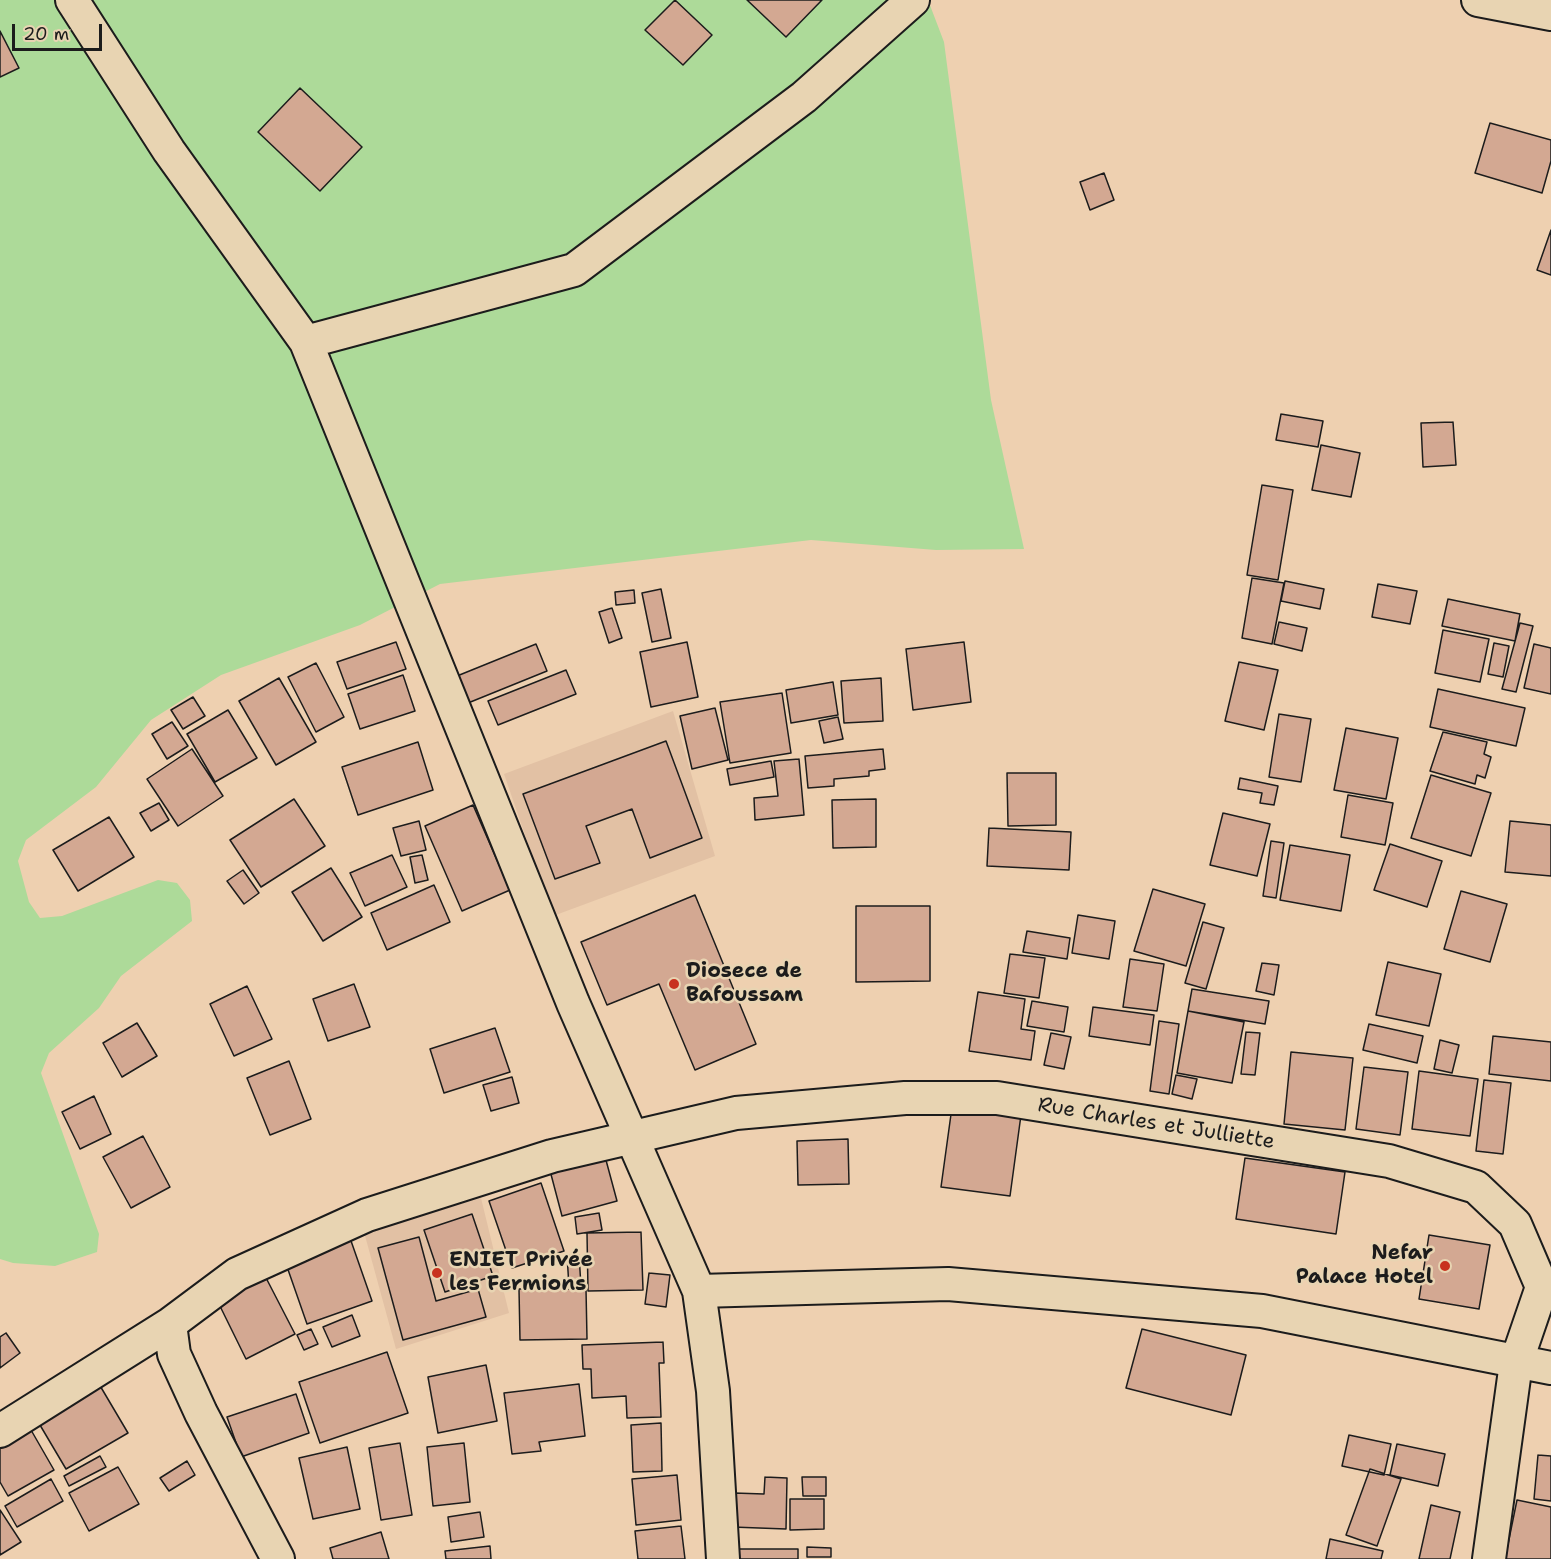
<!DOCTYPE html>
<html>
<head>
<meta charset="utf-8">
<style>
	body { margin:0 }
	#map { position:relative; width:1551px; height:1559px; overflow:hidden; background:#eed0b0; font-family:"Shantell Sans",sans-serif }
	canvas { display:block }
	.scale { position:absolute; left:12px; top:24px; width:90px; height:27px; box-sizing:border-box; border:3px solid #1c1c1c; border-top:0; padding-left:8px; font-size:18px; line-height:21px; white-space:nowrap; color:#1c1c1c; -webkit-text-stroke:4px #e8d4b2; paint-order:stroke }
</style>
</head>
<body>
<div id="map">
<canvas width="1551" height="1559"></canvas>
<div class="scale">20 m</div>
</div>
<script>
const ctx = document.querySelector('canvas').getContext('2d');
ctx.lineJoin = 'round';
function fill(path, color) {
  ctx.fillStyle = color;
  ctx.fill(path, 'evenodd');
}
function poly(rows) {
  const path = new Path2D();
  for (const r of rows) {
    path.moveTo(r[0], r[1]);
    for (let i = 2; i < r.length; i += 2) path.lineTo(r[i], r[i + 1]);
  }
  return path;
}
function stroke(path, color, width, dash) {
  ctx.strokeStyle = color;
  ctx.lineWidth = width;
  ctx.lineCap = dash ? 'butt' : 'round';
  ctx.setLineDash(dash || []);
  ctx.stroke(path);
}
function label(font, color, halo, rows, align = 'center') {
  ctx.font = font + ' "Shantell Sans",sans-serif';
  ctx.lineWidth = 5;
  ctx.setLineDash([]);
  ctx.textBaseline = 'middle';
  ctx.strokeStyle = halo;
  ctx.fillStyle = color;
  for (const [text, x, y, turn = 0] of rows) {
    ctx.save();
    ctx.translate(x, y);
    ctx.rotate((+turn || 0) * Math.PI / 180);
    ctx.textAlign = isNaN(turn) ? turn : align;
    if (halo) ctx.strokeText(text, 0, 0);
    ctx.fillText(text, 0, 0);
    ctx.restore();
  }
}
fill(poly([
	[673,711,715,856,553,916,504,774],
	[481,1198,509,1313,396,1349,364,1232]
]), '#e2c1a4');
fill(poly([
	[0,0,928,0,944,42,991,400,1024,549,936,550,811,540,440,584,360,625,221,675,151,720,96,787,26,840,18,861,29,902,40,918,62,916,158,880,177,883,190,900,192,921,121,976,99,1008,49,1053,41,1073,99,1234,97,1252,55,1266,13,1263,0,1259]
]), '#adda99');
const building = poly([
	[675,0,712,35,683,65,645,30,675,0],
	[747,0,822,0,786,37,747,0],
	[0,31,19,68,0,77,0,31],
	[300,88,362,147,320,191,258,132,300,88],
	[1490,123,1551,140,1551,161,1542,193,1475,173,1490,123],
	[1104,173,1114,200,1090,210,1080,182,1104,173],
	[1551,230,1551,275,1537,270,1551,230],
	[1281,414,1323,421,1318,447,1276,440,1281,414],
	[1453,422,1456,465,1423,467,1421,423,1453,422],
	[1321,445,1360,453,1351,497,1312,490,1321,445],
	[1262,485,1293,490,1278,580,1247,575,1262,485],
	[1252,578,1284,583,1272,644,1242,638,1252,578],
	[1285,581,1324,589,1320,609,1281,601,1285,581],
	[1378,584,1417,591,1410,624,1372,617,1378,584],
	[661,589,671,638,652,642,642,593,661,589],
	[634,590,635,603,616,605,615,592,634,590],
	[1448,599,1520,614,1515,641,1442,626,1448,599],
	[612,608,622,638,609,643,599,612,612,608],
	[1279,622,1307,628,1302,651,1274,644,1279,622],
	[1520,623,1533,626,1516,692,1502,689,1520,623],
	[1443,630,1489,639,1480,682,1435,673,1443,630],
	[396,642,406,669,347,689,337,662,396,642],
	[687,642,698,697,651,707,640,652,687,642],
	[964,642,971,702,913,710,906,649,964,642],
	[1494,643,1509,646,1503,677,1488,674,1494,643],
	[536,644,547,671,468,703,457,676,536,644],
	[1534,644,1551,648,1551,694,1524,688,1534,644],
	[1239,662,1278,670,1264,730,1225,721,1239,662],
	[316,663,344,717,316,732,288,677,316,663],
	[566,670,576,694,498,725,488,701,566,670],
	[403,675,415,711,360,729,348,694,403,675],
	[279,678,316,742,276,765,239,701,279,678],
	[881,678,883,721,844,723,841,681,881,678],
	[833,682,838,715,791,723,786,690,833,682],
	[1438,689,1525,708,1516,746,1430,727,1438,689],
	[782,693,791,753,730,763,720,702,782,693],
	[193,697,205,716,183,729,171,710,193,697],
	[715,708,728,760,692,769,680,716,715,708],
	[228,710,257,758,215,782,187,734,228,710],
	[1279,714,1311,719,1301,782,1269,777,1279,714],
	[838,717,843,739,824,743,819,721,838,717],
	[172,722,188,746,167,759,152,734,172,722],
	[1346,728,1398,738,1386,799,1334,790,1346,728],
	[1443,732,1487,742,1484,754,1491,757,1485,778,1477,775,1475,784,1430,771,1443,732],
	[666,741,702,838,650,858,632,809,586,826,600,863,555,879,523,794,666,741],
	[418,742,433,790,358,815,342,767,418,742],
	[192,749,223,796,178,826,147,779,192,749],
	[883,749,885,769,869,771,869,776,834,779,834,786,808,788,805,756,883,749],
	[799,759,804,815,755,820,754,798,778,796,774,761,799,759],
	[771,761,774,777,730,785,727,769,771,761],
	[1007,773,1056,773,1056,825,1008,826,1007,773],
	[1431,775,1491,793,1471,856,1411,838,1431,775],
	[1240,778,1278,786,1274,805,1260,803,1262,793,1238,789,1240,778],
	[1348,795,1393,803,1385,845,1341,837,1348,795],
	[294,799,325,846,261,887,230,840,294,799],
	[876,799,876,847,833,848,832,800,876,799],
	[159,803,169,820,151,831,140,813,159,803],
	[473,805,510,890,462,911,425,826,473,805],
	[1223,813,1270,824,1257,876,1210,865,1223,813],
	[109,817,134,857,78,891,53,850,109,817],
	[419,821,426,850,401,856,393,828,419,821],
	[1510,821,1551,825,1551,876,1505,872,1510,821],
	[989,828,1071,832,1069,870,987,866,989,828],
	[1271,841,1284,843,1276,898,1263,896,1271,841],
	[1390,844,1442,861,1427,907,1374,890,1390,844],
	[1290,845,1350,855,1341,911,1280,900,1290,845],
	[392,855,407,887,365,906,350,873,392,855],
	[422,855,428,880,415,883,410,857,422,855],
	[331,868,362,917,323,941,292,892,331,868],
	[243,870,259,893,244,904,227,881,243,870],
	[434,885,450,922,387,950,371,913,434,885],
	[1153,889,1205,904,1186,966,1134,951,1153,889],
	[1461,891,1507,904,1490,962,1444,949,1461,891],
	[695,895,756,1044,695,1070,659,984,607,1005,581,942,695,895],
	[856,906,930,906,930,981,856,982,856,906],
	[1078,915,1115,921,1109,959,1072,953,1078,915],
	[1203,922,1224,928,1206,989,1185,983,1203,922],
	[1027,931,1070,938,1067,959,1023,952,1027,931],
	[1010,954,1045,958,1039,998,1004,993,1010,954],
	[1130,959,1164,964,1157,1011,1123,1007,1130,959],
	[1388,962,1441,974,1429,1026,1376,1015,1388,962],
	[1262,963,1279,965,1274,995,1256,991,1262,963],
	[354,984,370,1027,328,1041,313,999,354,984],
	[247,986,272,1039,234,1056,210,1004,247,986],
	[1192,989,1269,1001,1265,1024,1188,1011,1192,989],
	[978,992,1025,999,1021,1029,1035,1031,1031,1060,969,1051,978,992],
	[1032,1001,1068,1007,1064,1032,1027,1026,1032,1001],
	[1093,1007,1154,1015,1150,1045,1089,1036,1093,1007],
	[1188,1011,1244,1022,1232,1083,1177,1073,1188,1011],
	[1159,1021,1179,1024,1169,1094,1150,1091,1159,1021],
	[137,1023,157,1056,122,1077,103,1043,137,1023],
	[1369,1024,1423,1036,1417,1063,1363,1050,1369,1024],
	[495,1028,510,1072,444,1093,430,1049,495,1028],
	[1246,1032,1260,1033,1255,1075,1241,1074,1246,1032],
	[1051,1033,1071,1037,1064,1069,1044,1065,1051,1033],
	[1493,1036,1551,1042,1551,1081,1489,1074,1493,1036],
	[1440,1040,1459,1045,1452,1073,1434,1069,1440,1040],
	[1291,1052,1353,1058,1345,1130,1284,1124,1291,1052],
	[289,1061,311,1119,270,1135,247,1078,289,1061],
	[1364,1067,1408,1072,1400,1135,1356,1129,1364,1067],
	[1419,1071,1478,1079,1470,1136,1412,1129,1419,1071],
	[1176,1075,1197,1079,1192,1099,1172,1094,1176,1075],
	[512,1077,519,1103,491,1111,483,1085,512,1077],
	[1484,1080,1511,1083,1503,1154,1476,1151,1484,1080],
	[94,1096,111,1134,80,1149,62,1112,94,1096],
	[952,1107,1021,1115,1010,1196,941,1187,952,1107],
	[143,1136,170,1187,131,1208,103,1157,143,1136],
	[848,1139,849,1184,798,1185,797,1141,848,1139],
	[603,1149,617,1201,562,1216,548,1163,603,1149],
	[1245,1158,1345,1172,1336,1234,1236,1219,1245,1158],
	[541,1183,564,1251,512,1268,489,1201,541,1183],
	[599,1213,602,1230,577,1234,575,1217,599,1213],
	[472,1214,493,1276,445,1292,424,1230,472,1214],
	[641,1232,643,1290,588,1291,587,1233,641,1232],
	[1429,1235,1490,1245,1479,1309,1419,1299,1429,1235],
	[419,1237,436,1301,478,1289,486,1317,403,1340,378,1248,419,1237],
	[350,1238,372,1301,307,1324,285,1261,350,1238],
	[567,1255,579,1255,581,1286,569,1287,567,1255],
	[263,1272,295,1334,246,1359,215,1296,263,1272],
	[649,1273,670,1275,666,1307,645,1304,649,1273],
	[519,1289,586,1289,587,1339,520,1340,519,1289],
	[352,1315,360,1336,332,1347,323,1327,352,1315],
	[311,1329,318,1344,304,1350,297,1335,311,1329],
	[1142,1329,1246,1355,1231,1415,1126,1388,1142,1329],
	[6,1333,20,1353,0,1368,0,1337,6,1333],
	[663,1342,664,1363,659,1363,661,1417,627,1418,626,1396,592,1398,591,1369,583,1369,582,1345,663,1342],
	[387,1352,408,1413,320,1443,299,1382,387,1352],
	[486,1365,497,1421,438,1433,428,1377,486,1365],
	[99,1384,128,1433,66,1469,37,1420,99,1384],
	[579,1384,585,1436,539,1442,541,1451,512,1454,504,1393,579,1384],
	[296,1394,309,1433,241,1457,227,1417,296,1394],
	[661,1423,662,1471,633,1472,631,1425,661,1423],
	[31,1430,54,1470,8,1496,0,1482,0,1448,31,1430],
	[1349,1435,1391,1444,1384,1475,1342,1466,1349,1435],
	[400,1443,412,1515,381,1520,369,1448,400,1443],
	[464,1443,470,1502,433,1506,427,1447,464,1443],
	[1397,1444,1445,1454,1438,1486,1390,1475,1397,1444],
	[347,1447,360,1509,313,1519,299,1458,347,1447],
	[1538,1455,1551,1456,1551,1501,1534,1499,1538,1455],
	[100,1456,106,1467,69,1486,64,1476,100,1456],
	[187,1461,195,1475,169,1491,160,1478,187,1461],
	[118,1467,139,1504,89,1531,69,1493,118,1467],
	[1370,1469,1401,1479,1377,1546,1346,1535,1370,1469],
	[677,1475,681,1520,636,1525,632,1479,677,1475],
	[765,1477,787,1478,786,1529,732,1527,734,1493,764,1494,765,1477],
	[802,1477,826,1477,826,1496,803,1496,802,1477],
	[51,1479,63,1501,17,1527,5,1506,51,1479],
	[790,1499,824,1499,824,1529,790,1530,790,1499],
	[1517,1500,1551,1507,1551,1559,1505,1559,1517,1500],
	[1431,1505,1460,1512,1450,1559,1419,1559,1431,1505],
	[0,1510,21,1542,0,1555,0,1510],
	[480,1512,484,1537,451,1542,448,1517,480,1512],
	[681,1526,685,1559,638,1559,635,1531,681,1526],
	[381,1532,389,1559,333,1559,330,1548,381,1532],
	[1330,1539,1383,1551,1381,1559,1326,1559,1330,1539],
	[490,1546,491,1559,446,1559,445,1551,490,1546],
	[807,1547,831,1548,831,1557,807,1557,807,1547],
	[739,1549,798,1549,798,1559,739,1559,739,1549]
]);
fill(building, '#d3a892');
stroke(building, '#1c1c1c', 1.5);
const street = poly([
	[72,0,169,151,306,342,573,1003,699,1291,713,1391,723,1559],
	[1478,0,1551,14],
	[306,342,574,270,804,97,913,0],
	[699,1291,948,1284,1262,1311,1551,1368],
	[0,1431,170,1324],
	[278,1559,201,1413,174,1354,170,1324,237,1274,367,1215,552,1156,736,1113,905,1098,997,1098,1389,1161,1476,1187,1515,1224,1542,1287,1516,1363,1489,1559]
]);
stroke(street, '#1c1c1c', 36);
stroke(street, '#e8d4b2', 32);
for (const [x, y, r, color] of [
	[674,984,6,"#c8321e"],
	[1445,1266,6,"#c8321e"],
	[437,1273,6,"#c8321e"]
]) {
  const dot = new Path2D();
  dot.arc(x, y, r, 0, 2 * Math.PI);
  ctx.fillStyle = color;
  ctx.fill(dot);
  stroke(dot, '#e8d4b2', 2);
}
label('bold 21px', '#1c1c1c', '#e8d4b2', [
	["Diosece de",686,972],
	["Bafoussam",686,996],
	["Nefar",1433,1254,"right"],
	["Palace Hotel",1433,1278,"right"],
	["ENIET Privée",449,1261],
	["les Fermions",449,1285]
], 'left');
label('21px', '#1c1c1c', '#e8d4b2', [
	["Rue Charles et Julliette",1156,1124,9]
]);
</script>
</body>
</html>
